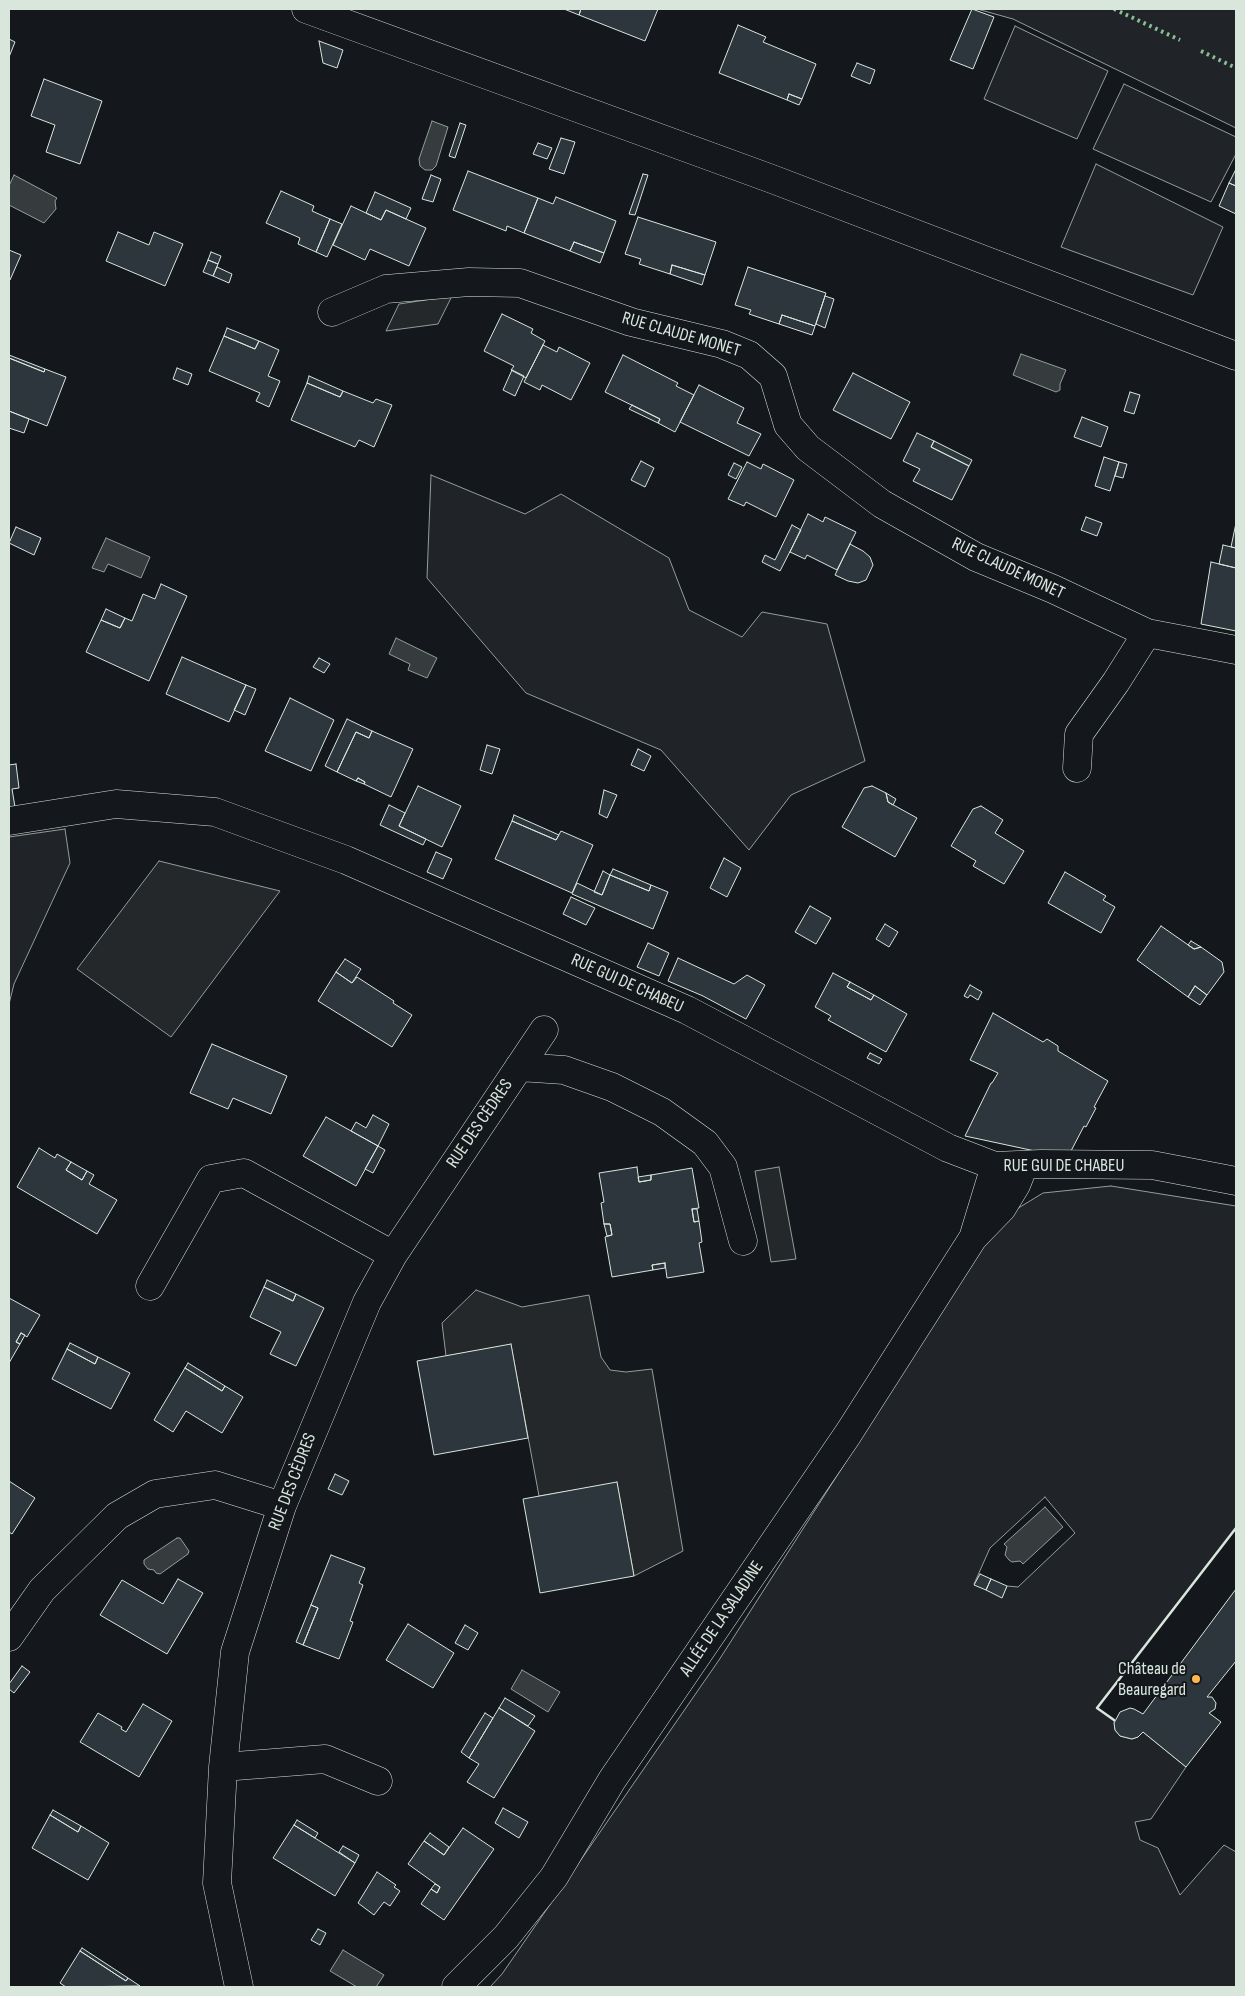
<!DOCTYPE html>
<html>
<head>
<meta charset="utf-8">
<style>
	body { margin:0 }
	#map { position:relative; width:1245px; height:1996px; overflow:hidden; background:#14181c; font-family:"Sofia Sans Condensed",sans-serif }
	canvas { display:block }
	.frame { position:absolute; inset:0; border:10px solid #d8e6dc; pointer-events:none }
</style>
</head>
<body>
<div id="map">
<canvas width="1245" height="1996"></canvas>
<div class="frame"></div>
</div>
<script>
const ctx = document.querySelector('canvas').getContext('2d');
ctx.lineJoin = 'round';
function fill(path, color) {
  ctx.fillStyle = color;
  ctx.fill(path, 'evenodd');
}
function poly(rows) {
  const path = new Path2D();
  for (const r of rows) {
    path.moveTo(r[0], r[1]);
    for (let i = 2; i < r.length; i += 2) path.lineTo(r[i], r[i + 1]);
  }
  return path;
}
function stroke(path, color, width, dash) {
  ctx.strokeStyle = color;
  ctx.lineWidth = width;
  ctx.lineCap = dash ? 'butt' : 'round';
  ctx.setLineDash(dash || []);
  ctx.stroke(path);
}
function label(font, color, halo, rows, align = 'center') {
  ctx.font = font + ' "Sofia Sans Condensed",sans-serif';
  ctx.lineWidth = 4;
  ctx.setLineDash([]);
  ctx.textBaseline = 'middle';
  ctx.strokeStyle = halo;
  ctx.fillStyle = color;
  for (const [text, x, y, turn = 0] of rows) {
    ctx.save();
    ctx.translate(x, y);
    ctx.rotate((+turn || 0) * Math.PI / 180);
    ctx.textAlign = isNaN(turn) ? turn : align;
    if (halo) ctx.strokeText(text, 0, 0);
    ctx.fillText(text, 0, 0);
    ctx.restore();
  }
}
const green = poly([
	[977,9,1236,9,1236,128,1013,19,977,9],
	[1015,26,1108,71,1077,139,984,99,1015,26],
	[1124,84,1236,137,1236,154,1211,202,1093,149,1124,84],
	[1096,164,1223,227,1193,295,1061,247,1096,164],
	[431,475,525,514,561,494,669,558,689,610,742,637,762,612,827,624,865,761,791,795,749,850,661,750,526,693,427,578,431,475],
	[65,829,70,863,14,984,9,1004,9,837,65,829],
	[1111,1186,1236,1206,1236,1528,1097,1708,1114,1720,1115,1730,1120,1736,1132,1739,1138,1737,1143,1732,1186,1767,1151,1819,1135,1822,1140,1840,1158,1848,1180,1895,1224,1845,1236,1852,1236,1987,490,1987,502,1974,719,1660,1002,1218,1043,1193,1111,1186],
	[1045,1497,1075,1533,1018,1587,1007,1586,1002,1597,974,1584,990,1548,1045,1497]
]);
fill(green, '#202428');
stroke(green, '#939e99', 1);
const parking = poly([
	[452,296,438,324,386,331,399,304,452,296],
	[159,861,280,891,171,1037,77,969,159,861],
	[779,1167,796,1259,771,1262,755,1171,779,1167],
	[476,1290,522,1307,589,1295,601,1357,610,1370,626,1372,652,1369,683,1551,634,1576,617,1483,539,1496,511,1345,446,1356,442,1323,476,1290]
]);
fill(parking, '#24282b');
stroke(parking, '#939e99', 1);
const water = poly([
	[432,121,448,127,436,166,432,170,425,170,420,166,419,159,432,121],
	[14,175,57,198,55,201,56,209,44,223,9,205,9,186,14,175],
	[1021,354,1066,370,1060,384,1060,390,1056,392,1013,375,1021,354],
	[106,538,150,557,141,578,108,564,104,572,92,568,106,538],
	[396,638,437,658,427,678,408,670,410,664,389,654,396,638],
	[1045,1507,1063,1527,1023,1564,1020,1561,1012,1562,1009,1560,1005,1555,1007,1547,1004,1544,1045,1507],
	[177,1538,180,1538,189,1551,188,1554,160,1574,156,1573,154,1570,148,1569,144,1564,144,1560,177,1538],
	[522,1670,560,1692,548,1712,511,1689,522,1670],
	[343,1950,384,1975,376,1987,357,1987,330,1971,343,1950]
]);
fill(water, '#363b3e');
stroke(water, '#939e99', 1);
const building = poly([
	[564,9,581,9,579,15,564,9],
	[581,9,658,9,645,41,579,15,581,9],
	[972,9,994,17,973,69,950,60,972,9],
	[738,25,766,37,763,42,816,64,802,99,789,94,787,100,719,73,738,25],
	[9,39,15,42,9,57,9,39],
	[319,41,343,50,337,68,323,63,319,41],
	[857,63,875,70,870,84,851,76,857,63],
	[44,79,102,101,80,164,46,152,55,125,31,116,44,79],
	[789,94,802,99,799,105,787,100,789,94],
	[460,123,466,125,455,158,449,156,460,123],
	[561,138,575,142,564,174,549,169,561,138],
	[538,143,552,148,547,159,533,154,538,143],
	[1236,169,1236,186,1229,183,1236,169],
	[468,171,538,198,524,233,507,226,506,231,453,210,468,171],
	[643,174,648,175,635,215,629,214,643,174],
	[431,175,441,179,433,202,422,199,431,175],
	[1229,183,1236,186,1236,214,1219,206,1229,183],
	[281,191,314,206,312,211,330,219,316,252,298,244,300,238,266,223,281,191],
	[375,192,411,208,406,219,386,210,381,220,366,213,375,192],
	[556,197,616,221,604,253,574,242,570,251,524,233,538,198,553,204,556,197],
	[351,206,381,220,386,210,426,228,409,266,370,249,365,260,333,245,351,206],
	[638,217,716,242,705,275,672,265,670,274,639,264,641,259,625,254,638,217],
	[330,219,342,224,327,257,316,252,330,219],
	[118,232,149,245,154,232,183,244,165,286,106,261,118,232],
	[574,242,604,253,600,263,570,251,574,242],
	[9,250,21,255,10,280,9,280,9,250],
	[211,252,221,256,218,264,208,260,211,252],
	[208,260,218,264,213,276,203,272,208,260],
	[672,265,705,275,702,285,670,274,672,265],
	[217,267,232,274,229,283,213,276,217,267],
	[748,267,826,293,815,326,782,315,779,324,749,314,751,310,735,305,748,267],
	[825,296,834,299,825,328,816,324,825,296],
	[502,314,533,329,531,333,545,341,526,378,511,370,514,366,484,351,502,314],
	[782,315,815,326,812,335,779,324,782,315],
	[227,328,259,341,255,349,224,336,227,328],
	[224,336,255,349,259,341,279,350,268,376,280,381,269,407,256,401,260,393,209,371,224,336],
	[543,345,557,352,559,347,590,363,571,400,542,385,540,390,524,382,543,345],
	[9,355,45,369,44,372,9,358,9,355],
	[623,355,678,383,676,386,694,395,675,432,658,423,660,419,605,392,623,355],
	[9,358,44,372,45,369,66,377,47,426,9,411,9,358],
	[177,368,192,374,188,385,173,379,177,368],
	[512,370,524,376,515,396,503,390,512,370],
	[853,373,910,402,891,439,833,410,853,373],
	[309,376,343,391,340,397,307,383,309,376],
	[307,383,340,397,343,391,373,403,376,399,392,405,374,447,359,440,355,447,291,420,307,383],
	[699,385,744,408,737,423,761,434,749,456,680,422,699,385],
	[1130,392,1140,395,1134,414,1124,411,1130,392],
	[632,405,660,419,658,423,629,409,632,405],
	[9,411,29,419,24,433,9,428,9,411],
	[1082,417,1108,427,1101,447,1074,437,1082,417],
	[917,433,934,441,931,447,969,466,952,500,913,481,920,469,903,461,917,433],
	[934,441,972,460,969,466,931,447,934,441],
	[1104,457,1119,462,1110,491,1095,486,1104,457],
	[641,461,654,468,645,487,631,480,641,461],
	[747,462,761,469,763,464,794,480,776,517,746,502,744,506,728,499,747,462],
	[1119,462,1127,464,1123,478,1115,476,1119,462],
	[734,463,742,467,736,479,728,475,734,463],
	[808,514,823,522,825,517,856,532,837,570,807,555,805,559,790,552,808,514],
	[1086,517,1102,523,1097,536,1081,530,1086,517],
	[1236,523,1236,548,1231,547,1236,523],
	[792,525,801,530,780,571,762,562,765,555,775,560,792,525],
	[16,527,41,538,34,555,9,543,16,527],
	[850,544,863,551,870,557,873,565,866,580,858,583,848,581,835,575,850,544],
	[1223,545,1236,548,1236,568,1219,564,1223,545],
	[1211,562,1236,568,1236,631,1201,624,1211,562],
	[161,584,187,596,149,681,86,652,101,620,120,628,125,618,132,621,143,594,155,599,161,584],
	[106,609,125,618,120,628,101,620,106,609],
	[182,657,246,685,229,722,166,694,182,657],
	[319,658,330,664,324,673,313,667,319,658],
	[246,685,256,689,245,715,234,710,246,685],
	[290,698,334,720,311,771,265,751,290,698],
	[347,719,372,731,369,738,356,732,337,772,325,766,347,719],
	[372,731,413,749,391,797,364,784,365,782,358,778,356,781,337,772,356,732,369,738,372,731],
	[487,745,500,749,492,774,480,770,487,745],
	[638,749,651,756,644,771,631,765,638,749],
	[16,764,19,788,12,789,15,807,9,808,9,765,16,764],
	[358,778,365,782,364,784,356,781,358,778],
	[418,786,461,806,442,847,399,826,418,786],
	[872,786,886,793,888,802,917,818,895,857,842,827,864,788,872,786],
	[604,790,617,795,607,818,599,814,604,790],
	[886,793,896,799,893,805,888,802,886,793],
	[389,805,405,813,399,826,426,839,423,845,380,825,389,805],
	[981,806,1003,820,995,833,1024,851,1004,884,973,866,976,861,951,846,973,809,981,806],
	[514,815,559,835,556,840,512,821,514,815],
	[512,821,556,840,561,831,593,845,572,893,495,859,512,821],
	[436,852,452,859,443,879,427,872,436,852],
	[724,858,741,868,727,897,710,888,724,858],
	[613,869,651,885,649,891,610,875,613,869],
	[603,871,610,875,602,895,594,892,603,871],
	[1065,872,1106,896,1103,900,1115,907,1101,933,1048,903,1065,872],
	[610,875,649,891,651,885,668,892,653,929,572,894,577,883,602,895,610,875],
	[571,897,595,908,586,925,563,914,571,897],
	[810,906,831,918,816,944,795,932,810,906],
	[885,924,898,932,889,947,876,939,885,924],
	[1161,926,1194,949,1201,947,1222,962,1224,972,1207,995,1195,986,1188,997,1137,960,1161,926],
	[1191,941,1201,947,1194,949,1188,945,1191,941],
	[648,943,669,953,659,976,637,967,648,943],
	[678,958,734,984,747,975,765,985,746,1019,703,996,668,981,678,958],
	[345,959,361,969,352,983,336,972,345,959],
	[336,972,352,983,357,977,394,1001,393,1003,412,1015,392,1047,318,1001,336,972],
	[833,973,850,982,847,987,871,1000,874,995,907,1014,886,1052,828,1020,831,1016,815,1007,833,973],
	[850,982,874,995,871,1000,847,987,850,982],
	[970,985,982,992,978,1000,970,995,968,998,964,996,970,985],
	[1195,986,1207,995,1200,1005,1188,997,1195,986],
	[993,1013,1043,1042,1047,1039,1058,1046,1058,1051,1108,1081,1094,1107,1096,1108,1086,1127,1084,1126,1071,1151,1035,1151,965,1136,991,1083,992,1083,998,1073,970,1060,993,1013],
	[212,1044,287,1076,271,1114,233,1098,228,1109,190,1093,212,1044],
	[870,1053,882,1059,879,1064,867,1058,870,1053],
	[373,1115,389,1124,378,1146,351,1131,356,1122,366,1128,373,1115],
	[326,1117,378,1146,356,1186,303,1156,326,1117],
	[378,1146,385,1150,373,1173,365,1169,378,1146],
	[39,1148,55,1158,57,1154,71,1162,66,1170,82,1180,87,1171,94,1175,89,1184,117,1200,97,1234,17,1187,39,1148],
	[71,1162,87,1171,82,1180,66,1170,71,1162],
	[637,1167,639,1182,651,1180,651,1175,692,1168,699,1208,692,1209,694,1222,699,1221,702,1242,699,1243,704,1272,667,1278,665,1263,652,1265,653,1270,612,1277,605,1237,612,1235,610,1224,604,1224,601,1203,604,1202,599,1173,637,1167],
	[651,1175,651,1180,639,1182,638,1177,651,1175],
	[692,1209,697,1209,699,1221,694,1222,692,1209],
	[604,1224,610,1224,612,1235,607,1236,604,1224],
	[665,1263,665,1268,653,1270,652,1265,665,1263],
	[267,1280,296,1294,293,1301,264,1287,267,1280],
	[264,1287,293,1301,296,1294,324,1308,296,1366,270,1354,281,1332,250,1317,264,1287],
	[9,1298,40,1315,27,1337,21,1333,16,1342,20,1344,9,1363,9,1298],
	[21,1333,25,1335,20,1344,16,1342,21,1333],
	[70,1343,98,1357,95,1364,67,1349,70,1343],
	[511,1344,528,1438,434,1455,417,1361,511,1344],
	[67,1349,95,1364,98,1357,130,1373,111,1409,52,1379,67,1349],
	[188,1363,225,1386,222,1391,185,1368,188,1363],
	[185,1368,222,1391,225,1386,243,1397,222,1433,186,1411,173,1432,154,1420,185,1368],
	[335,1474,349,1481,342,1495,328,1489,335,1474],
	[9,1481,35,1498,12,1534,9,1532,9,1481],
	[617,1482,634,1576,540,1593,523,1499,617,1482],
	[331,1555,365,1568,359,1583,363,1585,350,1621,353,1622,339,1659,303,1645,318,1608,311,1605,331,1555],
	[980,1574,991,1579,986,1590,974,1585,980,1574],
	[178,1579,203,1593,167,1654,100,1615,122,1580,163,1604,178,1579],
	[991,1579,1007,1586,1002,1598,986,1590,991,1579],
	[1236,1589,1236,1661,1207,1697,1212,1697,1216,1703,1215,1709,1209,1713,1221,1722,1186,1767,1143,1732,1138,1737,1132,1739,1120,1736,1115,1730,1114,1723,1120,1712,1130,1708,1134,1709,1143,1714,1236,1589],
	[311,1605,318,1608,303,1645,296,1642,311,1605],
	[408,1624,454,1653,433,1688,386,1660,408,1624],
	[465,1625,478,1633,468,1650,455,1643,465,1625],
	[22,1666,30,1672,14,1693,9,1689,9,1684,22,1666],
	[505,1698,535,1716,528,1726,499,1708,505,1698],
	[143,1704,172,1721,139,1777,80,1742,98,1713,122,1727,121,1729,126,1732,143,1704],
	[499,1708,535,1731,494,1798,467,1782,479,1764,469,1758,499,1708],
	[485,1713,493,1718,469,1758,461,1752,485,1713],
	[503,1808,528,1822,519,1838,495,1823,503,1808],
	[53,1810,81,1826,78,1832,50,1815,53,1810],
	[50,1815,78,1832,81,1826,109,1843,88,1880,32,1848,50,1815],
	[297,1820,318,1833,315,1838,294,1825,297,1820],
	[294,1825,355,1863,335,1896,273,1858,294,1825],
	[463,1828,494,1849,444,1920,421,1904,431,1889,437,1893,440,1887,408,1864,424,1841,444,1855,463,1828],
	[430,1833,449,1847,444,1855,424,1841,430,1833],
	[343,1846,359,1855,355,1863,339,1852,343,1846],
	[377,1872,396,1885,394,1887,400,1891,390,1906,384,1902,374,1915,358,1903,377,1872],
	[435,1884,440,1887,437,1893,431,1889,435,1884],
	[318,1929,326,1933,320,1945,311,1940,318,1929],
	[82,1948,128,1978,126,1981,80,1951,82,1948],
	[80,1951,126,1981,128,1978,140,1986,66,1987,60,1983,80,1951]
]);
fill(building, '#2c363c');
stroke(building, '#d8e6dc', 1);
const street = poly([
	[332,312,386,289,469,282,520,283,631,322,722,344,749,355,773,376,788,425,808,448,882,504,976,557,1053,589,1147,633,1236,650],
	[1077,768,1079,734,1116,682,1147,633],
	[9,821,116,804,215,812,346,860,687,1010,948,1148,995,1166,1041,1164,1152,1165,1236,1181],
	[519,1067,564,1070,612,1087,662,1112,705,1143,723,1167,743,1241],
	[974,1235,995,1166],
	[150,1286,211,1179,244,1173,393,1255],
	[9,1637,42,1590,117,1516,155,1494,215,1485,282,1506],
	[223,1767,325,1759,378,1781],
	[239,1987,217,1883,223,1767,235,1652,282,1506,367,1302,393,1255,544,1030],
	[456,1987,506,1937,554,1877,612,1780,848,1434,973,1238,1002,1208,1016,1185,1024,1165]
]);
const primary = poly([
	[306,9,772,179,1236,356]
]);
stroke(street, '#d8e6dc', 29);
stroke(primary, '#d8e6dc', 29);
stroke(street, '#14181c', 28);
stroke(primary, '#14181c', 28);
stroke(poly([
	[1114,9,1180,40],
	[1201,51,1236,68]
]), '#8ac095', 4, [2.5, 4]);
stroke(poly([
	[1114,1720,1097,1708,1236,1528]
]), '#d8e6dc', 2.5);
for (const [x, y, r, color] of [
	[1196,1679,5,"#ffb74d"]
]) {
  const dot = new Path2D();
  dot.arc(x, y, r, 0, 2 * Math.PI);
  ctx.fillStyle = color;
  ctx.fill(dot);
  stroke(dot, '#14181c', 2);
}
label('18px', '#d8e6dc', '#14181c', [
	["RUE CLAUDE MONET",681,335,16],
	["RUE CLAUDE MONET",1008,569,25],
	["RUE GUI DE CHABEU",627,984,24],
	["RUE DES CÈDRES",480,1124,-56],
	["RUE GUI DE CHABEU",1064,1166],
	["RUE DES CÈDRES",293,1482,-69],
	["ALLÉE DE LA SALADINE",722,1619,-56]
]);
label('18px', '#d8e6dc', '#14181c', [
	["Château de",1186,1669],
	["Beauregard",1186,1690]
], 'right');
</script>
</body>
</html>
